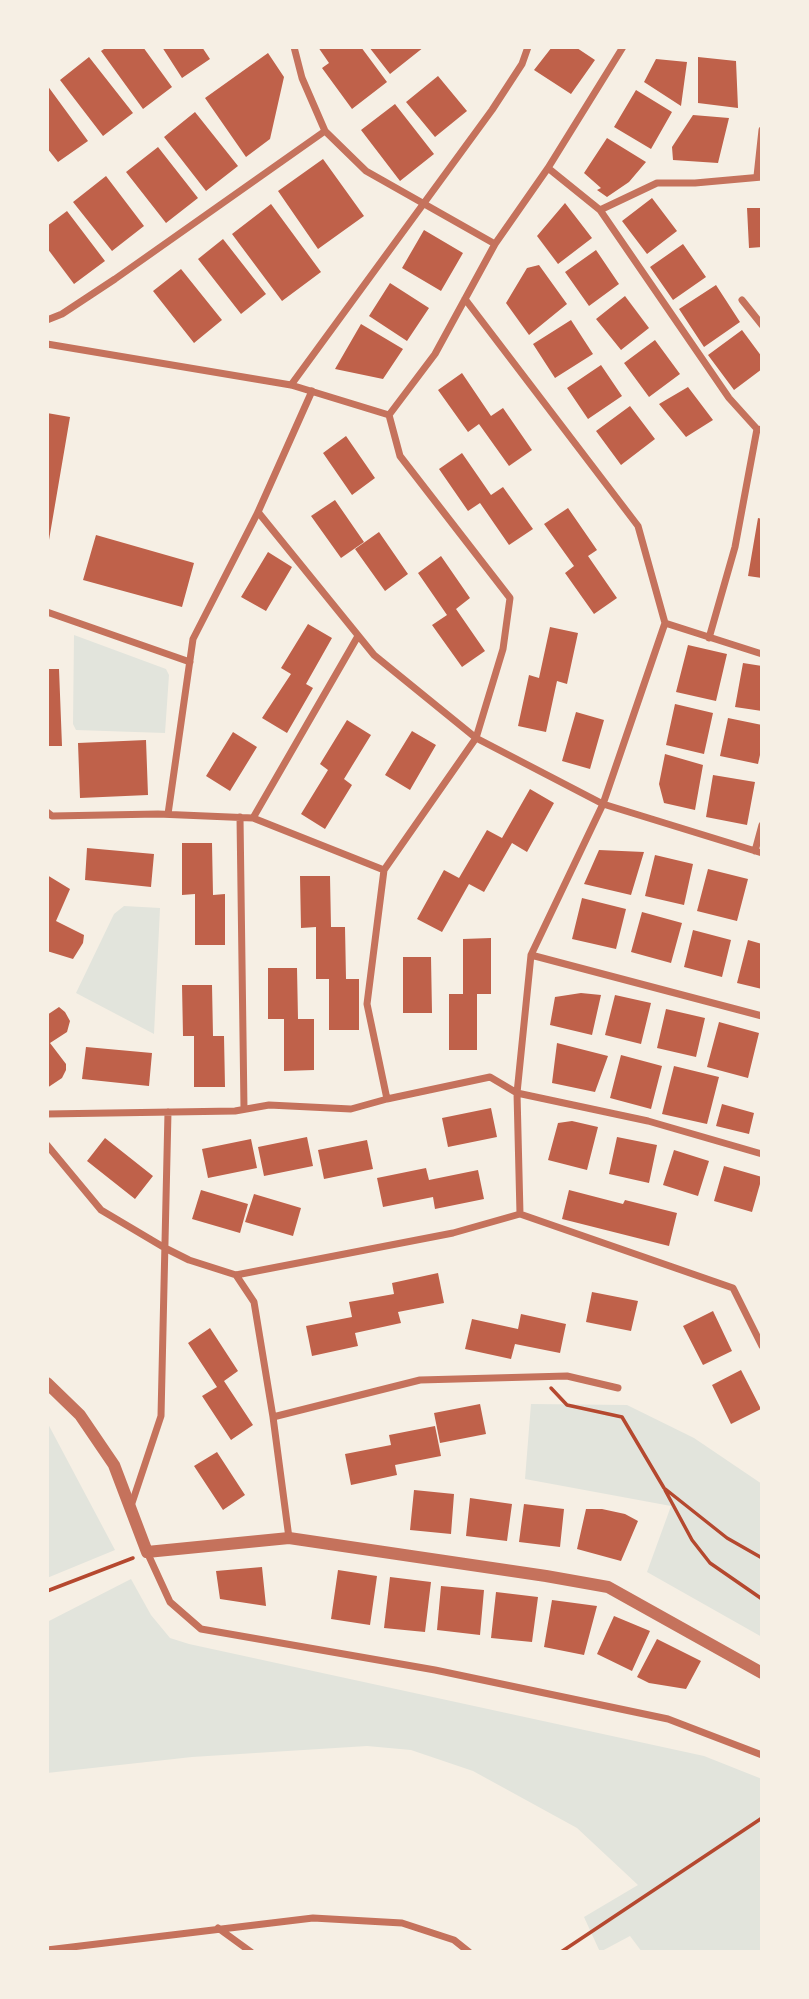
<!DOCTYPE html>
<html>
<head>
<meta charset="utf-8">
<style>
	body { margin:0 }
	#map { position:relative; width:809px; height:1999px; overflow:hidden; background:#f6efe4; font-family:Inter,sans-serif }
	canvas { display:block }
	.frame { position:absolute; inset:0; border:49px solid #f6efe4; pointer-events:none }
</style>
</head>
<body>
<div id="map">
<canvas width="809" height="1999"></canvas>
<div class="frame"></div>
</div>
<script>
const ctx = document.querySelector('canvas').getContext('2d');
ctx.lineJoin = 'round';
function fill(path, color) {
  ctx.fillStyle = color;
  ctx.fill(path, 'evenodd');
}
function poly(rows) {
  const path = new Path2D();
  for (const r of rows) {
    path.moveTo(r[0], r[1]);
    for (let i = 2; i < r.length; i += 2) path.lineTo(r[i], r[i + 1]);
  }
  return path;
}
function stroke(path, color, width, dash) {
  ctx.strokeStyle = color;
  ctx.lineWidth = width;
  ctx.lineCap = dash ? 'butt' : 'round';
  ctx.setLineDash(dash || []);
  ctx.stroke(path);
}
fill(poly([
	[74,635,166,669,169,675,165,733,76,730,73,724],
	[124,906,160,908,154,1034,76,993,114,914],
	[531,1404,627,1405,694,1438,762,1484,762,1637,647,1572,671,1506,525,1479],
	[47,1422,115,1550,47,1578],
	[131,1579,151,1615,170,1638,189,1644,704,1756,762,1779,762,1952,642,1952,630,1936,600,1952,584,1917,638,1885,577,1828,473,1771,411,1750,367,1746,192,1757,47,1773,47,1622]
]), '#e2e4dc');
fill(poly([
	[107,47,143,47,172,87,143,109,101,51],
	[162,47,202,47,210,59,182,78],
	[318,47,361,47,387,82,352,109,322,68,329,63],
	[369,47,424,47,390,74],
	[552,47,577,48,595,60,571,94,534,70],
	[268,53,284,77,270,139,246,157,205,98],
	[89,57,133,113,103,136,60,80],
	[698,57,736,61,738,108,698,103],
	[656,59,687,62,681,106,644,82],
	[438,76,467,111,435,137,406,102],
	[47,85,88,141,58,162,47,148],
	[636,90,672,112,651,149,614,127],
	[395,104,434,154,400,181,361,130],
	[195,112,238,166,206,191,164,137],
	[693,115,729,118,718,163,673,160,672,147],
	[607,138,646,162,629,182,607,197,597,190,601,188,584,173],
	[158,147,198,198,166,223,126,172],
	[323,159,364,216,318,249,278,191],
	[106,176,144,226,112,251,73,202],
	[652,198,677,231,647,254,622,221],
	[565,203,592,238,558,264,537,236],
	[271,204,321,272,282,301,232,234],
	[747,208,762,208,762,247,749,248],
	[67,211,105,261,74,284,47,248,47,226],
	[424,230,463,253,441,291,402,268],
	[223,239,266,294,241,314,198,259],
	[683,244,706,277,673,300,650,267],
	[596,250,619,284,589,306,565,272],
	[539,265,567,304,529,335,506,303,527,268],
	[181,269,222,320,194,343,153,291],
	[390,283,429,308,407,341,369,316],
	[716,285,740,322,704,347,679,309],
	[625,296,649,328,621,350,596,319],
	[571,320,593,354,555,378,533,344],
	[361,324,403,349,383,379,335,369],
	[742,330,762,357,762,369,734,390,708,355],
	[655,340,680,374,649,397,624,363],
	[601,365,622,396,588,419,567,388],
	[462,373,491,416,503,408,532,450,509,466,479,424,468,432,438,390],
	[688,387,713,420,686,437,659,404],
	[630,406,655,439,621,465,596,431],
	[47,413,70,417,49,540,47,540],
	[346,436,375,478,352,495,323,453],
	[462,453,491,495,503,487,533,529,509,545,480,503,468,511,439,469],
	[335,500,364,542,341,558,311,516],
	[568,508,597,550,588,556,617,598,594,614,565,573,574,566,544,524],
	[758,518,762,519,762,578,748,576],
	[379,532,408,574,385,591,355,549],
	[96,535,194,563,182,607,83,580],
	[268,552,292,567,266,611,241,597],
	[441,556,470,598,456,609,485,651,462,667,432,625,447,615,418,573],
	[308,624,332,638,306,684,313,688,287,733,262,718,291,674,281,668],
	[550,627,578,633,567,684,557,681,546,732,518,726,529,675,539,678],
	[688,645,727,654,716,701,676,692],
	[743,663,762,666,762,711,735,707],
	[47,669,59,669,62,746,47,746],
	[675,704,713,713,704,754,666,745],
	[576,712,604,720,590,769,562,761],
	[728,718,762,725,762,746,758,764,720,756],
	[347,720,371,735,344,779,352,785,325,829,301,814,328,770,320,764],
	[412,731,436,745,410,790,385,775],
	[233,732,257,747,230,791,206,776],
	[146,740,148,795,80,798,78,743],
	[665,754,703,765,695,810,664,803,659,784],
	[713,775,755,782,747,825,706,817],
	[530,789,554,803,527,852,512,843,484,892,469,884,442,932,417,919,444,870,459,878,487,830,502,838],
	[182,843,212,843,213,895,225,894,225,945,195,945,195,894,182,895],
	[87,848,154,854,151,887,85,880],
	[599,850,644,852,631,895,584,884],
	[655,855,693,864,684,905,645,896],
	[708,869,748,879,737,921,697,911],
	[47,875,70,889,56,921,84,935,83,943,73,959,47,951],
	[300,876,330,876,331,927,345,927,346,979,359,979,359,1030,329,1030,329,979,316,979,316,927,301,928],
	[582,898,626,909,616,949,572,939],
	[642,912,682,923,671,963,631,952],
	[693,930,731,940,722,977,684,967],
	[491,938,491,994,477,994,477,1050,449,1050,449,994,463,994,463,939],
	[748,940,762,944,762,989,737,983],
	[403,957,431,957,432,1013,403,1013],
	[268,968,297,968,298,1019,314,1019,314,1070,284,1071,284,1019,268,1019],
	[182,985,212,985,213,1036,224,1036,225,1087,194,1087,194,1036,183,1036],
	[581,993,601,995,592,1035,550,1025,555,997],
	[615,995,651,1003,641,1044,605,1035],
	[59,1007,65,1012,70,1021,67,1032,50,1043,66,1064,66,1070,62,1078,47,1088,47,1015],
	[666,1009,705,1018,696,1057,657,1048],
	[719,1022,759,1033,748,1078,707,1067],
	[557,1043,608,1056,595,1092,552,1083],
	[86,1047,152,1053,149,1086,82,1079],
	[621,1055,662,1066,651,1109,610,1098],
	[674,1066,719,1077,707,1124,662,1114],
	[722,1104,754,1113,749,1134,716,1126],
	[491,1108,497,1137,448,1147,442,1118],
	[572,1121,598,1127,587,1170,548,1160,558,1123],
	[307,1137,313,1166,264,1176,258,1147],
	[617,1137,657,1145,649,1183,609,1174],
	[105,1138,153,1176,135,1199,87,1161],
	[251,1139,257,1168,208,1178,202,1149],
	[367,1140,373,1169,324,1179,318,1150],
	[674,1150,709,1161,698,1196,663,1185],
	[724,1166,762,1177,752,1212,714,1201],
	[426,1168,429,1180,478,1170,484,1199,435,1209,433,1197,383,1207,377,1178],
	[201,1190,248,1204,240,1233,192,1219],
	[569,1190,623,1204,625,1200,677,1213,669,1246,562,1219],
	[254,1194,301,1208,293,1236,245,1222],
	[438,1273,444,1303,398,1312,401,1323,355,1333,358,1346,312,1356,306,1326,352,1317,349,1302,394,1294,392,1283],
	[592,1292,638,1301,631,1331,586,1322],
	[713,1311,732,1351,703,1365,683,1326],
	[521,1314,566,1324,560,1353,515,1344,511,1359,465,1349,472,1319,518,1329],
	[210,1328,238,1371,224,1381,253,1425,231,1440,202,1396,217,1387,188,1343],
	[741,1370,761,1409,731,1424,712,1385],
	[480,1404,486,1434,440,1443,434,1413],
	[435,1426,441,1456,395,1465,397,1475,351,1485,345,1454,391,1445,389,1435],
	[217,1452,245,1495,223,1510,194,1466],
	[414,1490,454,1494,451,1534,410,1530],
	[470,1498,512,1504,507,1541,466,1536],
	[524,1504,564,1509,560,1547,519,1542],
	[586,1509,602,1509,625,1514,638,1521,621,1561,577,1549],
	[262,1567,266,1606,220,1599,216,1571],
	[338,1570,377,1576,370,1625,331,1619],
	[390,1577,431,1582,425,1632,384,1628],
	[441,1586,484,1590,480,1635,437,1630],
	[496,1592,538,1597,532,1642,491,1638],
	[552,1600,597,1606,584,1655,544,1647],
	[614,1616,650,1631,632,1671,597,1654],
	[657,1639,701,1661,686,1689,649,1683,637,1677]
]), '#bf614a');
stroke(poly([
	[551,1388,567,1405,622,1417,664,1488,727,1538,762,1558],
	[665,1490,692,1540,710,1563,762,1599],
	[47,1591,133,1558],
	[561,1952,762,1818]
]), '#b5482f', 3.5);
stroke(poly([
	[294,47,302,78,325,131,366,171,495,244],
	[548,168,600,210,729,398,757,429,762,430],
	[757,176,762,130],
	[600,210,657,183,695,183,762,177],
	[465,299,638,526,665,623,603,804,531,955,517,1093,520,1214],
	[742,300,762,325],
	[47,320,62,314,115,279,325,131],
	[47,344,291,385,389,415],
	[291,385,492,110,522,64,528,47],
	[389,415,435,354,495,244,548,168,623,47],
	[258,512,374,655,476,738,603,804,762,853],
	[47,612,190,662],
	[665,623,762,654],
	[709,638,735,547,757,429],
	[47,812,52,816,158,814,253,818,384,870],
	[168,814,193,639,258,512,312,391],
	[240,817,244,1109],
	[253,818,358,636],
	[755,851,762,825],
	[531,955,762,1016],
	[387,1099,367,1004,384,870,476,738,503,649,510,598,400,456,389,415],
	[47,1114,235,1111,269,1105,351,1109,387,1099,490,1077,517,1093,648,1121,762,1154],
	[47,1145,101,1210,165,1248,189,1260,236,1275,453,1233,520,1214,733,1288,762,1346],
	[236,1275,254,1302,273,1417,289,1538],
	[273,1417,420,1380,567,1376,618,1388],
	[131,1506,161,1416,168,1112],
	[147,1552,170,1602,201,1629,435,1670,668,1719,762,1755],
	[218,1928,251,1952],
	[47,1950,313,1918,402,1923,454,1940,469,1952]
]), '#c5725c', 7);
stroke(poly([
	[47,1383,80,1415,114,1465,147,1552,289,1538,546,1576,608,1587,762,1673]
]), '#c5725c', 12);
</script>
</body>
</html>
